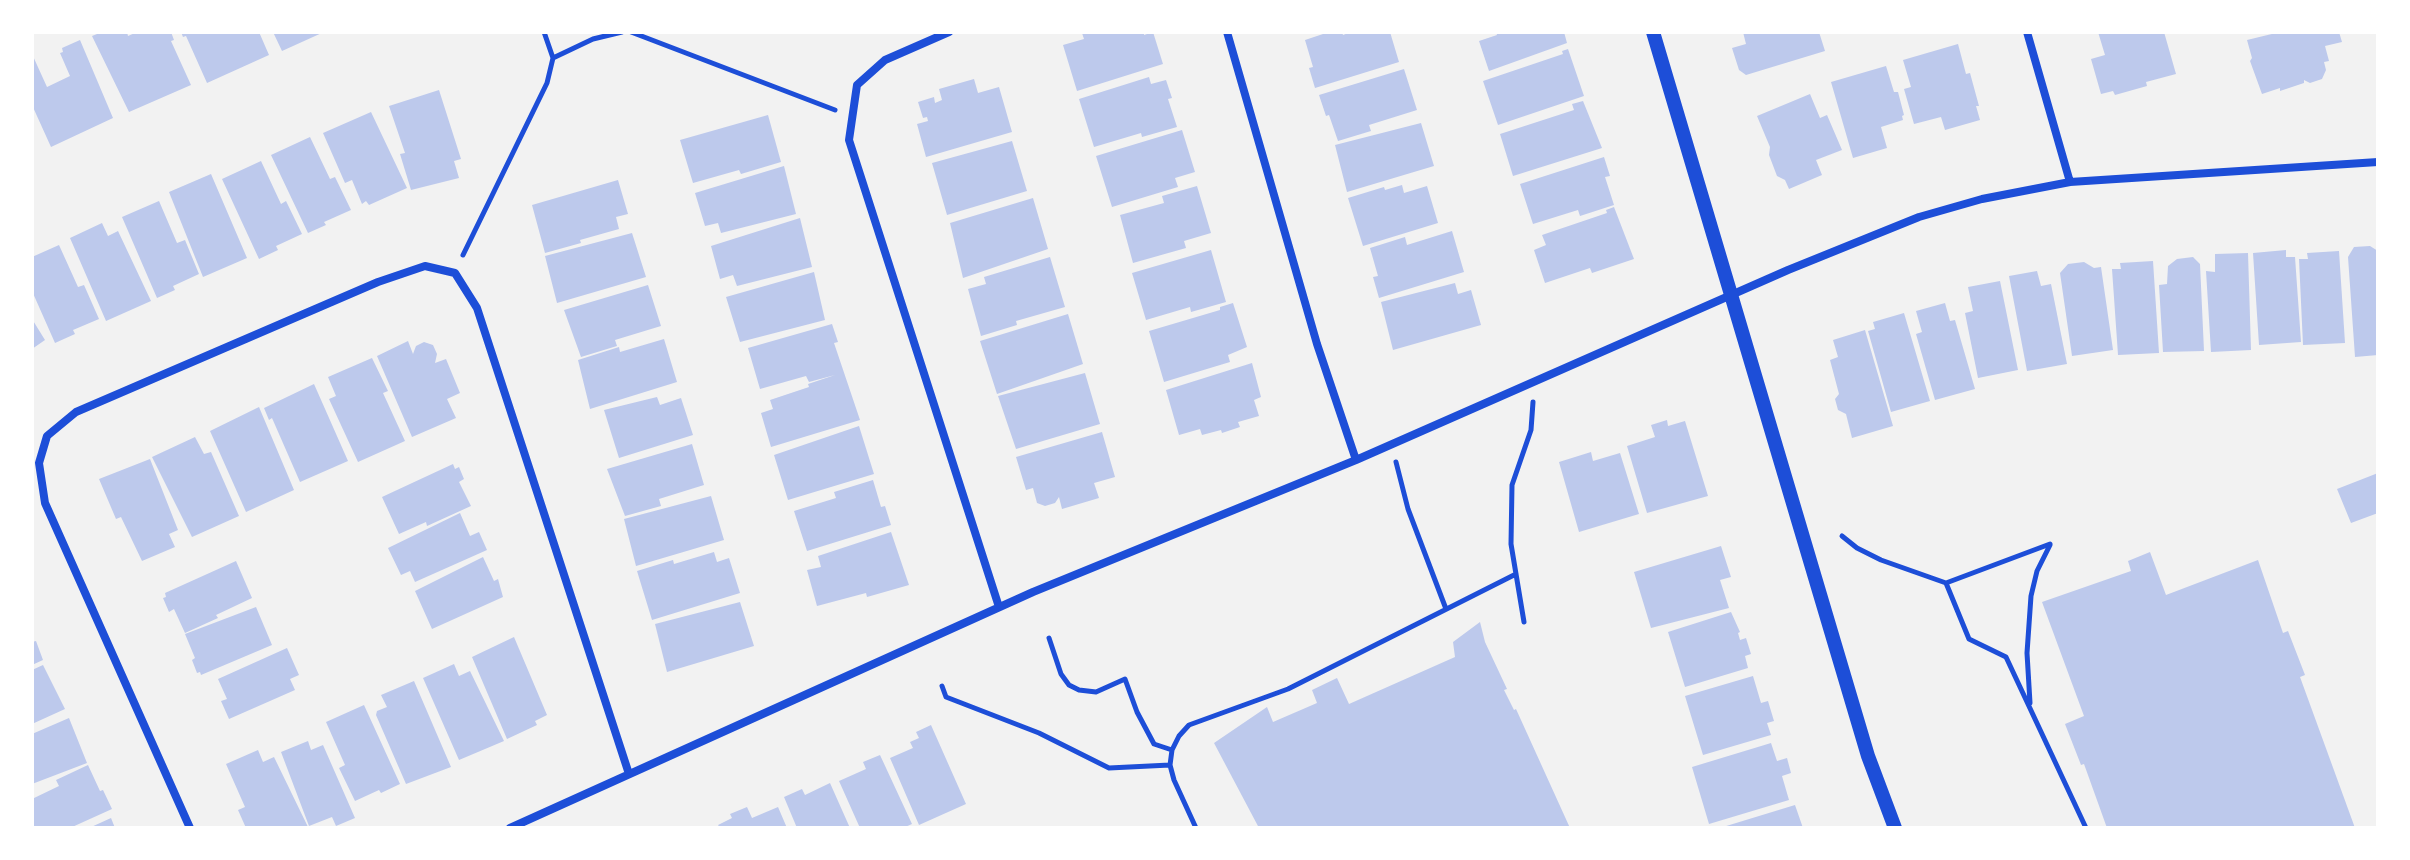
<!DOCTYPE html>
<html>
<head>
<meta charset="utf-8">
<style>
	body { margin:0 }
	#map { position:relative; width:2410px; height:860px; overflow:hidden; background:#f2f2f2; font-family:"Alegreya Sans",sans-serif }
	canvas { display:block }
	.frame { position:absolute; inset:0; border:34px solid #fff; pointer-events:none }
</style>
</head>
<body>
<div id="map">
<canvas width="2410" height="860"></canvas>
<div class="frame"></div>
</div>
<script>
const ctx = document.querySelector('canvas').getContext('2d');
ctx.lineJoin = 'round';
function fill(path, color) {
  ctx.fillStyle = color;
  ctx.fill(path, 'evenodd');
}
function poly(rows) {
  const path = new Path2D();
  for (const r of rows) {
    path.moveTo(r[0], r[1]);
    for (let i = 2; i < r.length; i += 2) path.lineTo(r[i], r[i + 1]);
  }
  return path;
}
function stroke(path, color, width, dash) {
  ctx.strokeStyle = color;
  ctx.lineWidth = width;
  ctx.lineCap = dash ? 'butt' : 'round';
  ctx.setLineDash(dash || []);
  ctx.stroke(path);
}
fill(poly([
	[102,32,127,32,128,36,137,32,171,32,174,40,171,41,191,85,129,112,92,36],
	[181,32,259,32,269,55,207,83,186,36,183,37],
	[273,32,324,32,282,51],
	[1085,32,1144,32,1144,35,1153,32,1163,64,1077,91,1063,45,1084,39,1082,33],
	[1329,32,1342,32,1343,35,1351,32,1390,32,1399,62,1315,88,1309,68,1313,67,1305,40],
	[1496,32,1564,32,1567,43,1489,71,1479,41,1497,35],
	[1743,32,1819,32,1825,51,1746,75,1739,70,1732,48,1746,44],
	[2098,32,2164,32,2176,74,2146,82,2147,86,2115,95,2113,91,2101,94,2091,59,2105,55],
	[2280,32,2339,32,2342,42,2325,46,2329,61,2324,62,2326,70,2322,79,2310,83,2304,80,2304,83,2280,91,2280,88,2262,94,2250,61,2252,58,2247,40],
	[80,40,113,118,51,147,32,105,32,54,47,87,70,76,60,53,63,52,62,48],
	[1958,44,1966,74,1970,73,1979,106,1976,106,1980,120,1945,130,1941,117,1914,124,1904,89,1911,87,1903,60],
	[1568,49,1584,96,1498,125,1483,81,1563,54,1562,51],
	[1886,66,1894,92,1898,92,1904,115,1902,116,1903,120,1881,127,1887,148,1853,158,1831,82],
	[1404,69,1417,110,1369,125,1371,131,1338,141,1329,115,1326,116,1319,95],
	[1149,77,1151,84,1166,80,1172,98,1168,99,1177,127,1142,137,1141,133,1094,147,1079,99],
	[974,79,978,93,999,87,1012,132,926,157,917,124,928,121,927,117,923,118,918,102,934,97,935,103,942,100,939,89],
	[439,90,461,159,454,161,459,178,411,190,400,154,405,153,389,106],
	[1810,94,1820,118,1827,115,1842,150,1816,160,1822,175,1789,189,1785,180,1777,176,1769,155,1770,147,1757,116],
	[1583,101,1602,148,1513,176,1500,134,1574,110,1572,104],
	[371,112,407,188,369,205,366,201,362,204,352,180,345,183,323,133],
	[768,115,781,162,741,174,739,170,693,183,680,140],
	[1421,123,1434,166,1347,192,1335,145],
	[1182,130,1195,172,1175,178,1178,187,1112,207,1096,156],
	[310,137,330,179,335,177,351,210,324,222,326,225,308,233,271,155],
	[1012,141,1027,191,947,215,932,163],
	[1604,157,1610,176,1605,177,1614,205,1580,216,1578,210,1533,224,1520,184],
	[261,161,281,204,286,201,302,234,276,246,278,250,259,259,222,179],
	[784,166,796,214,721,233,718,223,705,226,695,193],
	[211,174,247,258,203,277,169,192],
	[618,180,628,214,616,217,619,229,580,240,581,243,545,253,532,205],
	[1402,185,1404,193,1427,186,1438,223,1363,246,1348,198,1384,187,1385,190],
	[1197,186,1211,233,1184,241,1186,248,1133,263,1120,215,1164,203,1162,196],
	[1033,198,1048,249,963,278,950,223],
	[159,201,177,243,185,240,199,274,173,286,175,290,157,298,122,217],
	[1614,207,1634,259,1592,273,1590,268,1545,283,1534,250,1546,245,1542,235,1607,213,1606,210],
	[800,218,812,267,737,286,733,275,720,279,711,246],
	[102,223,108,236,118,231,151,301,106,321,70,238],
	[1452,231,1464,272,1379,298,1373,277,1378,276,1370,248,1405,237,1407,245],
	[632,233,646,277,557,303,545,256],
	[59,245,78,287,84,285,99,319,73,330,75,334,55,343,32,291,32,257],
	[2370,246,2378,251,2378,355,2355,357,2348,257,2354,247],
	[1211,250,1226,302,1191,312,1190,307,1146,320,1132,273],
	[2286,250,2286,257,2295,257,2301,342,2259,345,2253,253],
	[2339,251,2345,343,2303,345,2299,259,2308,259,2307,253],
	[2248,253,2251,350,2211,352,2206,271,2215,272,2215,254],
	[1050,257,1065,307,1016,321,1017,325,981,336,968,289,986,284,984,277],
	[2193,257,2200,264,2204,351,2163,352,2159,285,2167,284,2168,266,2177,259],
	[2153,261,2159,353,2118,355,2112,269,2121,269,2120,263],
	[2084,262,2094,268,2101,267,2113,350,2072,356,2060,273,2068,264],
	[2037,271,2041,286,2051,284,2067,364,2027,371,2009,276],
	[814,272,825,320,740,342,726,297],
	[2000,281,2018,370,1978,378,1965,313,1973,311,1968,287],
	[1455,283,1458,294,1471,290,1481,325,1393,350,1381,302],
	[648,285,661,326,615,340,617,346,581,357,564,310],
	[1233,303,1247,347,1228,355,1230,362,1164,382,1149,331,1220,310,1220,307],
	[1945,303,1950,321,1955,320,1975,389,1935,400,1916,334,1922,332,1916,311],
	[1904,313,1930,401,1891,412,1868,331,1875,329,1873,322],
	[1068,314,1083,364,997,394,980,341],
	[32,319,45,340,32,349],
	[832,324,838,342,834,343,860,420,771,447,761,413,773,409,770,400,809,387,808,384,835,375,809,382,806,376,760,389,748,348],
	[1865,330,1893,426,1852,438,1846,414,1838,410,1835,399,1839,394,1830,360,1838,357,1833,340],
	[664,339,677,382,590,409,578,360,619,347,620,352],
	[408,341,413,354,416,346,424,342,433,345,437,354,435,363,446,359,460,393,447,399,456,418,412,437,377,356],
	[372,358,388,391,383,393,405,441,358,462,329,399,336,396,328,377],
	[1252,363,1261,397,1254,400,1259,416,1238,422,1240,427,1222,433,1221,430,1202,435,1200,429,1179,435,1166,390],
	[1085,373,1100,424,1016,449,998,396],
	[314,384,348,461,300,482,272,418,269,420,264,408],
	[657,397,660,405,681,398,693,435,619,458,604,410],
	[259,407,294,490,246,512,210,431],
	[1667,420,1668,426,1685,421,1708,496,1647,513,1627,446,1655,437,1651,425],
	[859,426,874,474,788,500,774,455],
	[1102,432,1115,477,1094,483,1099,498,1062,509,1059,497,1055,503,1045,506,1037,503,1033,488,1026,490,1016,457],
	[195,437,204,454,211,452,239,516,192,537,152,457],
	[692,444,704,485,659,499,661,506,625,516,607,469],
	[1591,452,1593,461,1620,453,1639,514,1579,532,1559,462],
	[150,459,178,530,169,534,175,547,142,561,121,517,116,519,99,479],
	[453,464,455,469,459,467,464,479,459,482,471,506,427,526,426,522,399,534,382,497],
	[2378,473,2378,513,2351,523,2337,489],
	[873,480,881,507,885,506,891,525,807,551,794,511,836,498,834,492],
	[711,496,724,540,636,566,624,519],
	[460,513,470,536,479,532,487,550,415,582,410,571,401,575,388,548],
	[891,532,909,585,867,597,866,593,817,606,807,570,821,567,818,556],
	[1721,546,1731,577,1720,580,1729,608,1651,628,1634,572],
	[714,552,717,562,729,558,740,593,652,620,637,571,673,560,674,564],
	[2150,552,2166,595,2258,560,2283,633,2288,631,2305,675,2300,677,2355,828,2107,828,2084,764,2081,765,2065,724,2084,716,2042,602,2131,571,2128,561],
	[483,557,494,581,498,579,503,597,432,629,415,591],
	[236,561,252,598,216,615,218,618,185,633,174,609,169,612,163,598,166,597,165,593],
	[740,602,754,646,667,672,655,624],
	[256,607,272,645,201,675,200,672,197,673,192,660,195,658,185,634],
	[1731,612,1740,632,1738,633,1740,640,1746,638,1751,654,1745,656,1748,668,1685,687,1668,632],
	[1480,622,1485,642,1507,689,1504,690,1514,710,1516,709,1570,828,1259,828,1214,743,1267,707,1273,722,1317,703,1312,690,1337,678,1349,704,1455,657,1453,642],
	[514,637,547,715,535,721,537,725,507,739,472,657],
	[36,641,43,660,32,665,32,642],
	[287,648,299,675,290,679,295,690,229,719,221,701,227,699,218,679],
	[454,664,459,676,470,671,504,741,459,760,423,678],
	[43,665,65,709,32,724,32,670],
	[1753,676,1761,703,1768,701,1774,721,1767,723,1771,735,1703,755,1685,696],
	[414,681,451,767,406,784,376,715,377,711,387,707,381,695],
	[364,705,400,784,381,793,379,790,355,801,339,768,345,765,326,722],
	[69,718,87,763,32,784,32,734],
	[931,725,966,804,919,825,890,758,913,748,910,742,919,738,916,732],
	[308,741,311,750,323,745,355,818,336,826,332,817,309,826,281,752],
	[1771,743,1777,761,1787,758,1791,773,1782,776,1789,800,1709,824,1692,767],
	[258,750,263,762,274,757,308,827,246,828,238,810,245,807,226,764],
	[880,755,912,824,903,828,860,828,839,781,866,769,863,762],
	[88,765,100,791,103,790,112,809,70,828,32,828,32,799,59,786,56,780],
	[830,783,850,828,797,828,784,797,802,789,805,795],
	[1795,805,1803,828,1723,828,1723,827],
	[747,807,752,818,778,807,787,828,720,828,718,825,732,818,730,814],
	[111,818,115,828,89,828]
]), '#bdc9ec');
stroke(poly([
	[544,32,553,58],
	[631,32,835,110],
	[463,255,547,83,553,58,593,39,622,32],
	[1396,462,1408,509,1446,609],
	[1842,536,1857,548,1881,560,1946,583],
	[2050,544,1946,583,1969,639,2006,657,2086,828],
	[1524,622,1511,544,1512,485,1531,430,1533,402],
	[1049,638,1061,674,1069,685,1079,690,1096,692,1125,679,1137,712,1154,744,1172,750],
	[942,686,946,697,1039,733,1109,768,1170,765],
	[2030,703,2027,653,2031,596,2037,571,2050,545],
	[1196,828,1174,780,1170,765,1172,750,1179,736,1189,725,1288,689,1516,574]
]), '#1d4ed8', 5);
stroke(poly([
	[949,32,885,60,857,85,849,140,999,607],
	[1227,32,1317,344,1356,460],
	[2027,32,2070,182],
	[190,828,45,503,39,463,47,436,76,412,378,282,425,266,455,273,477,308,629,774],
	[510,828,1033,592,1356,460,1788,270,1919,217,1982,199,2070,182,2378,162]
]), '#1d4ed8', 8);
stroke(poly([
	[1653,32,1868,756,1895,828]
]), '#1d4ed8', 14);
</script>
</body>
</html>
